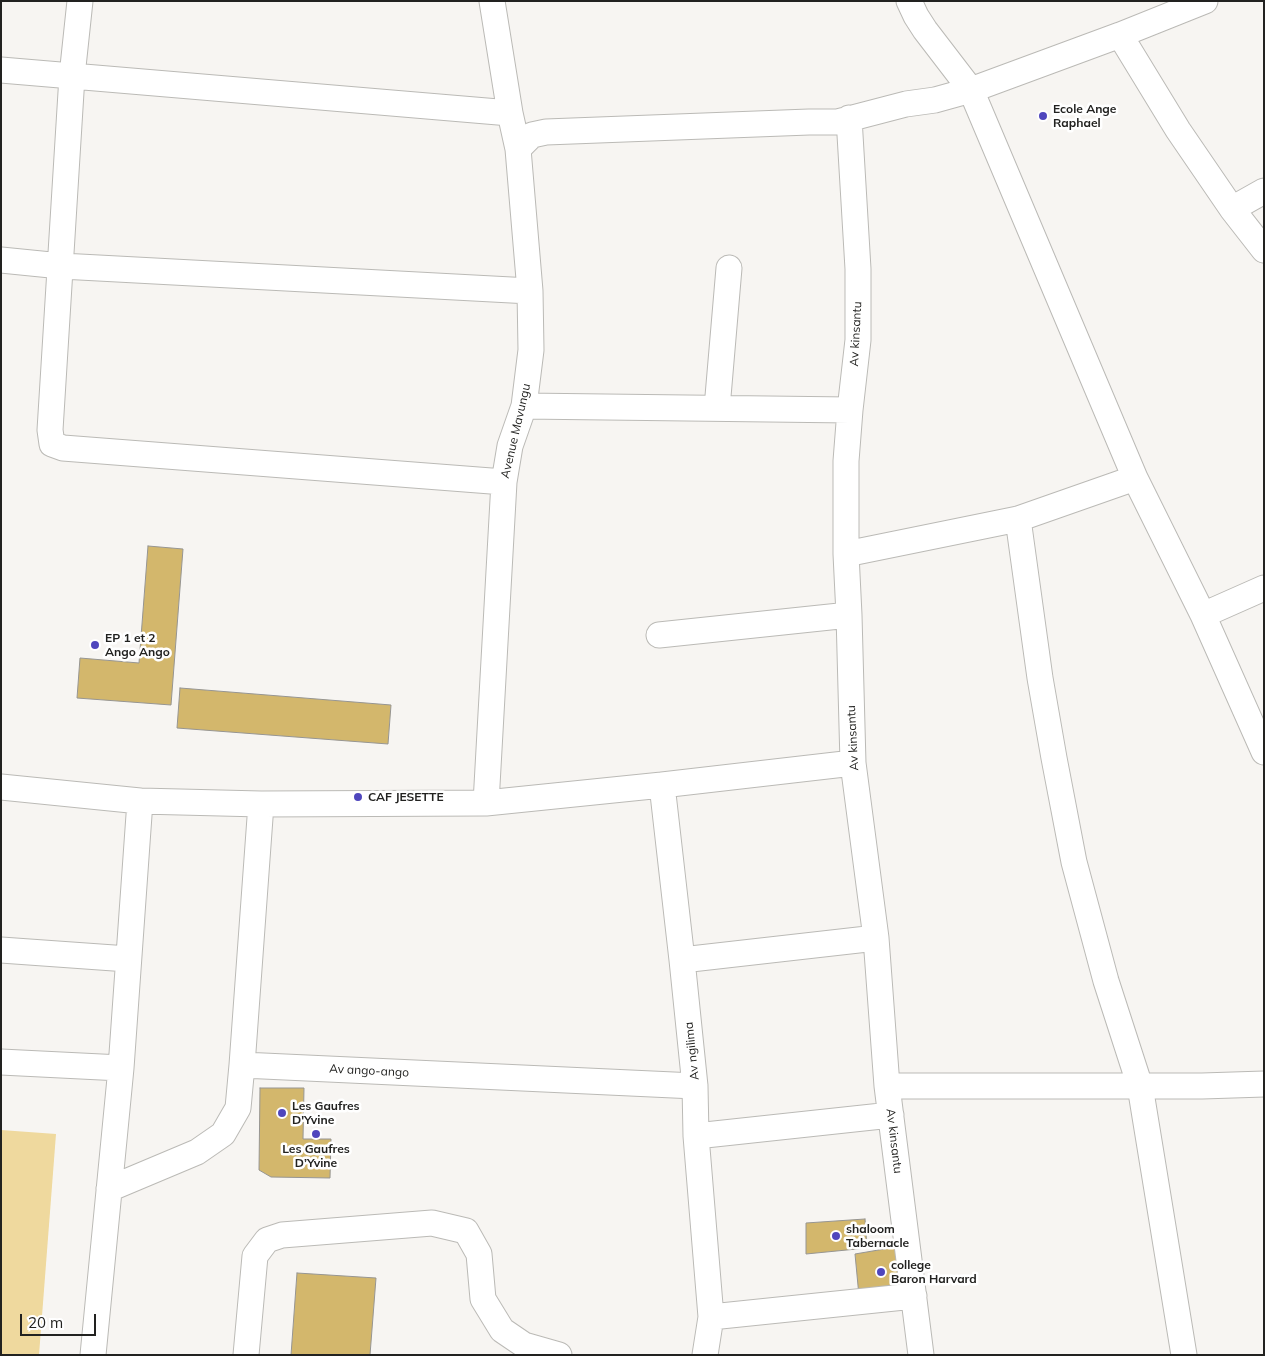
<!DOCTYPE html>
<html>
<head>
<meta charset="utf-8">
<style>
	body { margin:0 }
	#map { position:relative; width:1265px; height:1356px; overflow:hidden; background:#f7f5f2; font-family:Mulish,sans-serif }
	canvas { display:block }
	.frame { position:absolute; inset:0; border:2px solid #222220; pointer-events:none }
	.scale { position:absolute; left:20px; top:1314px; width:76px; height:22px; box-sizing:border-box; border:2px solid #222220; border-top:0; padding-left:6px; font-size:15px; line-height:18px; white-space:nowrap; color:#222220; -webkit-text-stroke:4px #fff; paint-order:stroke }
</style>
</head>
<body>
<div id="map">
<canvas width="1265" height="1356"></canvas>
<div class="frame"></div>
<div class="scale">20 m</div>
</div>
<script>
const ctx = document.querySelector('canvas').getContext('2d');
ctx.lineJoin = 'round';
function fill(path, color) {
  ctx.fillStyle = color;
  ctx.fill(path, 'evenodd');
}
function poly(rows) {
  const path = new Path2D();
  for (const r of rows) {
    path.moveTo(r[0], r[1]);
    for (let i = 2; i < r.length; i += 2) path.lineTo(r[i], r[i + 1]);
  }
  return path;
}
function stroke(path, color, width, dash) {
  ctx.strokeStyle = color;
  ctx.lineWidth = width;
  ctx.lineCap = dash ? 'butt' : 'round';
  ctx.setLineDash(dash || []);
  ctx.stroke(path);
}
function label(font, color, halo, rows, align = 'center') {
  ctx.font = font + ' Mulish,sans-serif';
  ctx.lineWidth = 5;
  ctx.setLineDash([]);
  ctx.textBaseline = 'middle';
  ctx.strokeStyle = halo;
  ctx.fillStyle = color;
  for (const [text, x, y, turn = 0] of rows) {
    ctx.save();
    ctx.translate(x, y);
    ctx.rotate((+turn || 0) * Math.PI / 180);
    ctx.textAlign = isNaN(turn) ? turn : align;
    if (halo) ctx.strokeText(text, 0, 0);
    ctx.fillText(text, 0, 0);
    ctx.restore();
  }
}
fill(poly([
	[1,1130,56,1134,39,1355,1,1355]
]), '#efd99e');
const building = poly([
	[148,546,183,549,171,705,77,698,80,658,139,663,148,546],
	[180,688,391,705,388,744,177,728,180,688],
	[260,1088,304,1088,303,1139,331,1139,330,1178,271,1177,259,1170,260,1088],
	[865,1219,867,1248,806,1254,806,1223,865,1219],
	[902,1246,908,1291,859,1296,855,1254,902,1246],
	[297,1273,376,1278,370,1355,291,1355,297,1273]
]);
fill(building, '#d3b76c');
stroke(building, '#969592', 1);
const minor = poly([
	[80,1,72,76,50,430,52,444,63,448,504,482],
	[909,1,916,16,925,30,971,90,1135,478,1203,615,1264,752],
	[1120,35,1178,130,1232,209,1264,250],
	[1,70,510,113],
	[849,118,858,269,858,340,850,410,846,461,846,554,849,615,853,763,876,938,887,1086,921,1355],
	[518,149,532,135,546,132,809,122,837,122,906,104,935,100,971,90,1120,35,1205,1],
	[1232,209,1264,191],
	[1,260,61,266,530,291],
	[524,406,850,410],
	[717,408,729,268],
	[1018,519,1040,678,1054,758,1074,862,1106,981,1140,1086,1184,1355],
	[846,554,1018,519,1135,478],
	[1203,615,1264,588],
	[659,635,849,615],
	[662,785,682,960,695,1086,696,1136,711,1317,705,1355],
	[1,787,140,801,121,1068,93,1355],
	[140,801,261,804,486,803,662,785,853,763],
	[486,803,504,482,510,446,524,406,531,350,530,291,518,149,510,113,492,1],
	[1,950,128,959],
	[682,960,876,938],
	[1,1062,121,1068],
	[242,1065,261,804],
	[887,1086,1202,1086,1264,1084],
	[696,1136,891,1115],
	[109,1189,197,1152,223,1134,238,1108,242,1065,695,1086],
	[711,1317,914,1296],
	[246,1355,255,1256,267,1240,282,1235,432,1223,466,1231,479,1254,483,1299,502,1330,524,1345,559,1355]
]);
stroke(minor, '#bbbab6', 27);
stroke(minor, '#fff', 25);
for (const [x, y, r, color] of [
	[1043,116,5,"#4f46bd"],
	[95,645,5,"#4f46bd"],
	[358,797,5,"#4f46bd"],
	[282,1113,5,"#4f46bd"],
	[316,1134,5,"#4f46bd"],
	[836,1236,5,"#4f46bd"],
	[881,1272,5,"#4f46bd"]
]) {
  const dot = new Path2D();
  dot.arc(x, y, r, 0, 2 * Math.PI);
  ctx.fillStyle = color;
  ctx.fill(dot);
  stroke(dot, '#fff', 2);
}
label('bold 12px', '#222220', '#fff', [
	["Ecole Ange",1053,109],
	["Raphael",1053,123],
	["EP 1 et 2",105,638],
	["Ango Ango",105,652],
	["CAF JESETTE",368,797],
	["Les Gaufres",292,1106],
	["D'Yvine",292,1120],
	["Les Gaufres",316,1149,"center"],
	["D’Yvine",316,1163,"center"],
	["shaloom",846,1229],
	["Tabernacle",846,1243],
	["college",891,1265],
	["Baron Harvard",891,1279]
], 'left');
label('12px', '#222220', '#fff', [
	["Av kinsantu",856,334,-87],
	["Avenue Mavungu",516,431,-77],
	["Av kinsantu",853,738,-93],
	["Av ngilima",692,1051,-96],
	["Av ango-ango",369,1071,3],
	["Av kinsantu",894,1141,83]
]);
</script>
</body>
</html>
